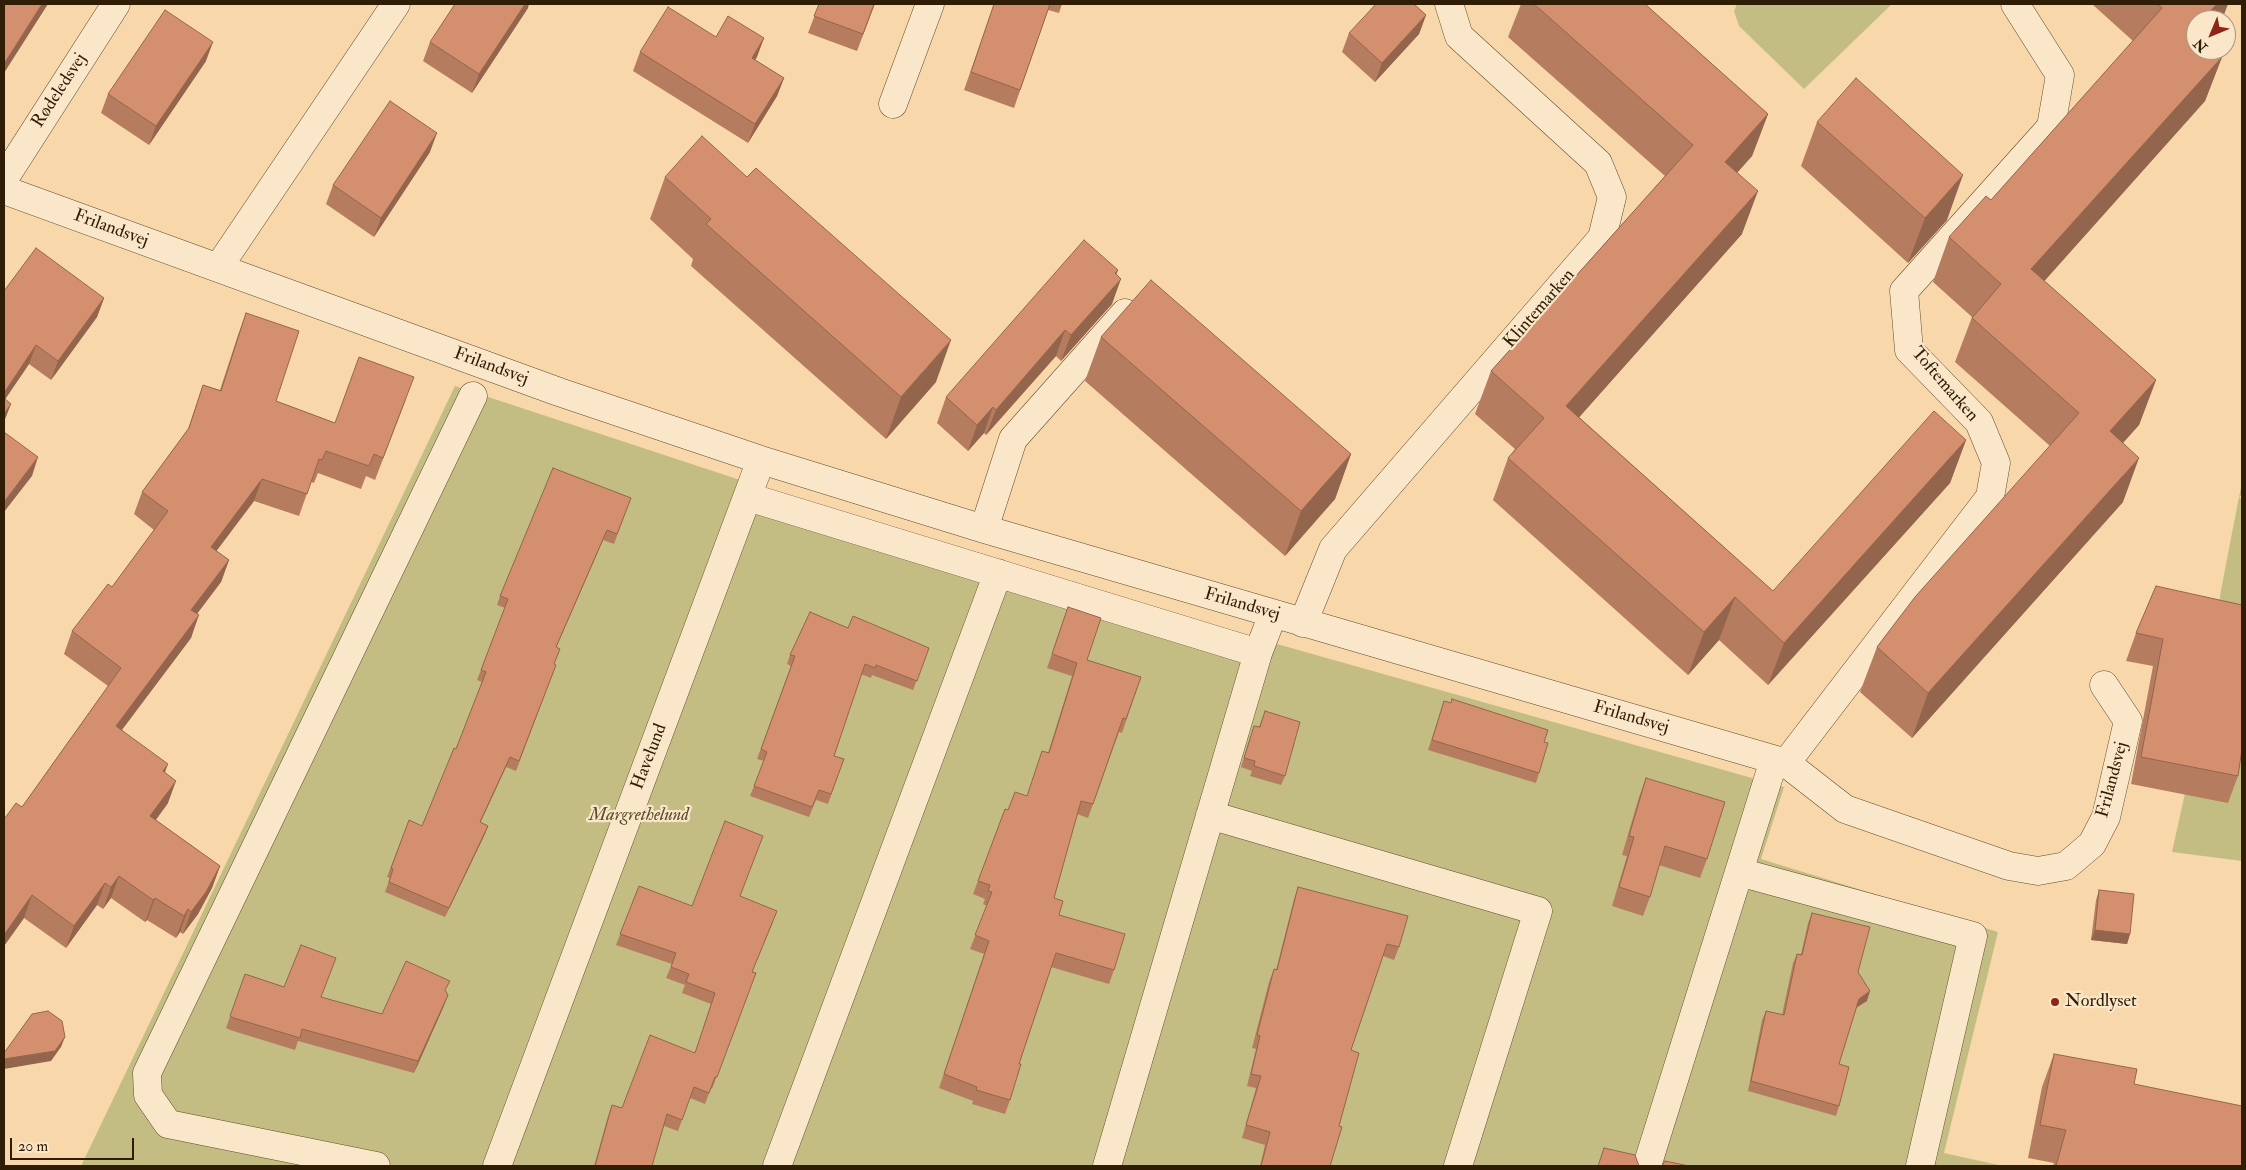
<!DOCTYPE html>
<html>
<head>
<meta charset="utf-8">
<style>
	body { margin:0 }
	#map { position:relative; width:2246px; height:1170px; overflow:hidden; background:#f8d8ab; font-family:"IM FELL Double Pica",serif }
	canvas { display:block }
	.frame { position:absolute; inset:0; border:5px solid #2f1d06; pointer-events:none }
	.north { position:absolute; left:2186px; top:10px; width:50px; height:50px; box-sizing:border-box; background:#fae6c8; border:1px solid #a9967a; border-radius:50%; rotate:225deg; font-size:14px; font-weight:700; line-height:20px; text-align:center; color:#2f1d06 }
	.north::after { content:''; display:block; margin:auto; width:18px; height:22px; background:#8f2418; clip-path:polygon(50% 0,100% 100%,50% 72%,0 100%) }
	.scale { position:absolute; left:10px; top:1138px; width:124px; height:22px; box-sizing:border-box; border:2px solid #2f1d06; border-top:0; padding-left:6px; font-size:15px; line-height:18px; white-space:nowrap; color:#2f1d06; -webkit-text-stroke:4px #fae6c8; paint-order:stroke }
</style>
</head>
<body>
<div id="map">
<canvas width="2246" height="1170"></canvas>
<div class="frame"></div>
<div class="north">N</div>
<div class="scale">20 m</div>
</div>
<script>
const ctx = document.querySelector('canvas').getContext('2d');
ctx.lineJoin = 'round';
function fill(path, color) {
  ctx.fillStyle = color;
  ctx.fill(path, 'evenodd');
}
function poly(rows) {
  const path = new Path2D();
  for (const r of rows) {
    path.moveTo(r[0], r[1]);
    for (let i = 2; i < r.length; i += 2) path.lineTo(r[i], r[i + 1]);
  }
  return path;
}
function stroke(path, color, width, dash) {
  ctx.strokeStyle = color;
  ctx.lineWidth = width;
  ctx.lineCap = dash ? 'butt' : 'round';
  ctx.setLineDash(dash || []);
  ctx.stroke(path);
}
function label(font, color, halo, rows, align = 'center') {
  ctx.font = font + ' "IM FELL Double Pica",serif';
  ctx.lineWidth = 4.5;
  ctx.setLineDash([]);
  ctx.textBaseline = 'middle';
  ctx.strokeStyle = halo;
  ctx.fillStyle = color;
  for (const [text, x, y, turn = 0] of rows) {
    ctx.save();
    ctx.translate(x, y);
    ctx.rotate((+turn || 0) * Math.PI / 180);
    ctx.textAlign = isNaN(turn) ? turn : align;
    if (halo) ctx.strokeText(text, 0, 0);
    ctx.fillText(text, 0, 0);
    ctx.restore();
  }
}
fill(poly([
	[1737,4,1892,4,1804,89,1739,26,1734,11],
	[455,386,1004,567,1784,787,1761,859,1998,932,1944,1153,2003,1166,81,1166],
	[2242,483,2242,495,2239,497,2242,500,2242,861,2172,852,2204,707,2221,590,2239,497]
]), '#c3bd84');
const minor = poly([
	[893,104,930,4],
	[4,179,116,4],
	[4,190,559,392,761,460,984,529,1786,763,1845,809,2009,866,2038,871,2066,866,2092,844,2106,817,2128,721,2104,685],
	[218,268,396,4],
	[748,497,1258,653],
	[984,529,1013,439,1125,313],
	[1303,623,1333,549,1602,238,1612,197,1598,163,1459,36,1449,4],
	[1786,763,1990,497,1996,463,1979,422,1909,350,1904,291,2051,127,2060,75,2015,4],
	[1210,815,1538,911,1458,1166],
	[1739,872,1973,936,1920,1166],
	[376,1166,168,1124,148,1095,147,1073,473,396],
	[497,1166,761,460],
	[777,1166,998,573],
	[1107,1166,1258,653,1273,614],
	[1647,1166,1774,760]
]);
stroke(minor, '#614c2f', 29);
stroke(minor, '#fae6c8', 28);
fill(poly([
	[819,4,875,4,857,51,808,33],
	[994,4,1062,4,1059,13,1048,10,1014,108,964,90],
	[1521,4,1645,4,1768,114,1752,156,1737,173,1742,234,1579,417,1773,591,1966,440,1950,483,1768,685,1719,640,1688,675,1493,500,1508,458,1515,449,1475,414,1491,371,1665,176,1508,37],
	[2092,4,2228,4,2196,50,2222,57,2205,101,2044,281,2156,380,2139,425,2123,443,2123,502,1912,738,1860,692,1877,647,2050,446,1955,362,1972,317,1933,282,1949,237,1991,200,2133,41],
	[528,8,472,93,423,61,430,42],
	[1426,15,1419,34,1375,82,1342,52,1349,33],
	[716,37,764,38,755,60,784,78,777,96,748,143,633,71,640,52],
	[206,61,149,145,101,113,108,94],
	[1817,122,1947,220,1908,263,1801,166],
	[430,152,374,237,326,204,333,185],
	[665,177,936,382,886,439,691,266,693,259,650,219],
	[1118,270,1116,274,1112,304,1061,361,1056,356,986,435,984,433,968,451,937,423,946,397],
	[4,291,104,298,97,317,51,380,29,364,5,399,4,422,4,423],
	[246,313,276,401,335,423,406,399,375,480,366,476,361,489,318,473,314,483,311,482,299,516,254,501,216,551,229,560,221,582,197,614,191,638,122,730,165,773,168,803,156,820,220,866,212,888,198,914,183,934,180,932,176,938,147,920,145,922,111,898,103,909,97,905,66,948,24,918,4,946,4,817,5,818,22,807,108,686,64,654,72,631,112,587,154,530,134,514,142,492,188,429,203,385,220,390,238,335],
	[1101,337,1351,454,1335,499,1285,556,1085,381],
	[631,498,614,544,603,540,556,647,554,664,556,665,516,771,506,767,480,822,488,826,484,836,445,917,385,892,390,878,387,877,409,820,422,826,456,749,482,682,477,680,505,608,497,605,500,596],
	[2156,586,2238,776,2228,803,2131,784,2153,666,2126,661,2136,633],
	[1068,607,1087,660,1141,677,1122,733,1119,732,1088,818,1077,814,1054,898,1059,915,1114,970,1109,984,1051,967,1019,1064,1010,1100,1005,1114,972,1104,973,1101,939,1088,984,954,970,949,987,906,983,904,985,899,973,894,1005,809,1008,810,1027,796,1048,753,1072,676,1047,668],
	[848,628,929,648,913,690,872,675,871,678,861,674,834,756,844,759,828,804,816,800,809,817,750,796,764,761,757,759,791,666,787,664,790,655],
	[1444,701,1544,742,1539,773,1536,783,1428,750],
	[1265,711,1285,776,1281,785,1250,776,1252,771,1241,767,1254,726,1259,727],
	[1646,778,1707,859,1700,878,1659,865,1650,897,1643,916,1612,906,1627,856,1622,855,1639,797],
	[639,886,692,906,740,896,773,922,752,972,756,973,712,1089,711,1088,705,1104,690,1098,678,1131,664,1126,652,1166,594,1166,608,1116,612,1105,622,1108,695,1053,711,1004,682,993,685,985,666,978,672,964,616,945],
	[1298,887,1399,947,1394,960,1383,956,1351,1050,1339,1126,1330,1166,1260,1166,1265,1145,1242,1138,1256,1088,1247,1086,1256,1049,1252,1048,1269,982,1274,969,1276,970,1294,899],
	[2099,890,2130,934,2127,944,2091,940,2096,900],
	[1812,913,1858,972,1867,1001,1856,1008,1839,1064,1839,1106,1836,1116,1748,1091,1762,1020,1766,1011,1782,1015,1793,963,1797,954,1801,954,1808,923],
	[245,974,284,987,382,1014,446,991,448,995,443,1008,414,1073,298,1041,295,1050,230,1030,226,1028],
	[2054,1054,2134,1084,2242,1166,2053,1166,2054,1163,2028,1158,2042,1087]
]), '#b67c5f');
fill(poly([
	[42,4,48,4,4,73,4,64],
	[525,4,529,4,528,8,472,93,479,74],
	[2217,4,2228,4,2222,20,2202,20],
	[1426,15,1419,34,1375,82,1382,63],
	[764,38,757,57,745,77,752,58],
	[213,42,206,61,149,145,156,126],
	[2222,57,2205,101,2015,314,2031,269],
	[784,78,777,96,748,143,755,124],
	[1768,114,1752,156,1709,204,1725,162],
	[437,133,430,152,374,237,381,218],
	[1963,175,1947,220,1908,263,1925,218],
	[1758,191,1742,234,1551,449,1566,406],
	[1118,270,1110,291,1121,279,1112,304,1061,361,1071,335],
	[104,298,97,317,51,380,58,361],
	[1065,330,1056,356,986,435,996,410],
	[951,340,936,382,886,439,901,397],
	[36,345,29,364,4,401,4,393],
	[2156,380,2139,425,2093,476,2110,431],
	[11,404,4,422,4,423,4,414],
	[993,407,984,433,968,451,977,425],
	[1966,440,1950,483,1768,685,1784,643],
	[1351,454,1335,499,1285,556,1301,511],
	[38,457,32,476,4,512,4,502],
	[2139,458,2123,502,1912,738,1928,693],
	[262,479,254,501,203,569,211,547],
	[607,530,603,540,552,657,556,647],
	[229,560,221,582,183,632,191,610],
	[1735,597,1719,640,1688,675,1704,632],
	[199,615,191,638,108,748,116,726],
	[510,757,506,767,476,832,480,822],
	[168,764,160,786,163,771],
	[176,781,168,803,142,838,150,816],
	[488,826,484,836,445,917,449,908],
	[220,866,212,888,198,914,183,934,191,912],
	[119,876,111,898,103,909,111,887],
	[105,883,97,905,66,948,74,926],
	[32,895,24,918,4,946,4,935],
	[155,898,147,920,145,922,153,900],
	[188,909,180,932,176,938,184,916],
	[2095,930,2130,934,2127,944,2091,940],
	[1870,991,1867,1001,1855,1008,1859,999],
	[448,995,443,1008,414,1073,418,1061],
	[65,1037,61,1047,51,1061,4,1069,4,1059]
]), '#94654d');
const building = poly([
	[4,4,42,4,4,64,4,4],
	[455,4,525,4,479,74,430,42,455,4],
	[819,4,874,4,863,34,814,16,819,4],
	[994,4,1050,4,1020,90,971,72,994,4],
	[1376,4,1414,4,1426,15,1382,63,1349,33,1376,4],
	[1534,4,1645,4,1768,114,1725,162,1758,191,1566,406,1773,591,1934,411,1966,440,1784,643,1735,597,1704,632,1508,458,1544,418,1491,371,1693,145,1534,4],
	[2158,4,2217,4,2202,20,2196,20,2196,27,2193,31,2196,33,2196,50,2214,50,2222,57,2031,269,2156,380,2110,431,2139,458,1928,693,1877,647,1915,597,2079,413,1972,318,2001,284,1949,237,1986,196,1991,200,2162,8,2158,4],
	[668,7,716,37,728,16,764,38,752,58,784,78,755,124,640,52,668,7],
	[165,10,213,42,156,126,108,94,165,10],
	[1856,78,1963,175,1925,218,1817,122,1856,78],
	[390,101,437,133,381,218,333,185,390,101],
	[702,136,747,177,756,168,951,340,901,397,706,224,711,219,665,177,702,136],
	[1084,240,1118,270,1115,273,1121,279,1071,335,1065,330,996,410,993,407,977,425,946,397,1084,240],
	[36,248,104,298,58,361,36,345,4,393,4,291,36,248],
	[1151,280,1351,454,1301,511,1101,337,1151,280],
	[246,313,299,331,276,401,335,423,359,357,414,377,383,458,374,454,369,466,326,451,322,460,319,459,307,494,262,479,211,547,229,560,191,610,199,615,116,726,168,764,163,771,176,781,150,816,220,866,206,892,191,912,188,909,184,916,155,898,153,900,119,876,111,887,105,883,74,926,32,895,4,935,4,817,5,818,16,803,22,807,121,668,72,631,108,584,112,587,168,511,142,492,189,428,203,385,221,391,246,313],
	[4,398,11,404,4,414,4,398],
	[4,432,38,457,4,502,4,432],
	[553,468,631,498,617,534,607,530,556,647,560,649,554,664,556,665,519,761,510,757,480,822,488,826,449,908,389,882,393,869,391,868,409,820,422,826,454,748,456,749,486,672,481,670,508,599,500,596,553,468],
	[2156,586,2242,605,2242,749,2238,776,2141,757,2163,639,2136,633,2156,586],
	[1068,607,1101,618,1087,660,1141,677,1126,719,1123,718,1093,804,1081,801,1054,898,1063,901,1059,915,1125,934,1114,970,1056,953,1019,1064,1021,1064,1010,1100,976,1090,977,1087,944,1074,989,941,975,935,992,892,988,891,990,885,978,881,1005,809,1008,810,1015,792,1027,796,1042,751,1049,753,1077,663,1052,654,1068,607],
	[810,612,848,628,853,616,929,648,917,681,876,665,875,668,865,664,834,756,844,759,831,794,819,790,812,807,754,786,767,752,761,749,795,656,790,655,810,612],
	[1452,699,1548,730,1544,742,1548,743,1539,773,1432,740,1444,701,1451,703,1452,699],
	[1265,711,1300,722,1285,776,1254,766,1255,761,1244,758,1254,726,1260,727,1265,711],
	[1646,778,1725,802,1707,859,1665,846,1650,897,1619,887,1634,837,1629,836,1646,778],
	[725,821,763,836,740,896,777,911,752,972,756,973,717,1077,715,1077,709,1093,694,1087,682,1120,667,1114,652,1166,595,1166,612,1105,622,1108,650,1035,695,1053,715,993,686,982,689,974,671,967,676,953,620,934,639,886,692,906,725,821],
	[1298,887,1408,916,1399,947,1387,944,1351,1050,1359,1053,1339,1126,1342,1127,1330,1166,1261,1166,1270,1132,1246,1125,1261,1076,1251,1074,1260,1036,1257,1035,1274,969,1277,970,1298,887],
	[2099,890,2134,894,2130,934,2095,930,2099,890],
	[1812,913,1870,927,1858,972,1870,991,1859,999,1839,1064,1849,1067,1839,1106,1751,1081,1766,1011,1784,1015,1797,954,1802,955,1812,913],
	[301,945,336,958,321,997,382,1014,406,961,450,981,445,990,448,995,418,1061,302,1029,300,1038,234,1018,230,1016,245,974,284,987,301,945],
	[48,1011,62,1021,65,1037,55,1051,4,1059,4,1053,32,1014,48,1011],
	[2054,1054,2137,1069,2134,1084,2242,1106,2242,1166,2056,1166,2066,1130,2040,1125,2054,1054],
	[1604,1148,1635,1155,1639,1166,1598,1166,1604,1148],
	[1665,1161,1689,1166,1662,1166,1665,1161]
]);
fill(building, '#d4906e');
stroke(building, '#94654d', 1);
for (const [x, y, r, color] of [
	[2055,1002,5,"#8f2418"]
]) {
  const dot = new Path2D();
  dot.arc(x, y, r, 0, 2 * Math.PI);
  ctx.fillStyle = color;
  ctx.fill(dot);
  stroke(dot, '#fae6c8', 2);
}
label('18px', '#2f1d06', '#fae6c8', [
	["Rødeledsvej",60,91,-57],
	["Frilandsvej",111,229,20],
	["Klintemarken",1540,309,-49],
	["Frilandsvej",491,367,20],
	["Toftemarken",1944,385,49],
	["Frilandsvej",1242,605,16],
	["Frilandsvej",1631,718,16],
	["Havelund",650,757,-69],
	["Frilandsvej",2113,780,-75]
]);
label('italic 18px', '#5b4d2c', '#fae6c8', [
	["Margrethelund",639,816]
]);
label('18px', '#2f1d06', '#fae6c8', [
	["Nordlyset",2065,1002]
], 'left');
</script>
</body>
</html>
